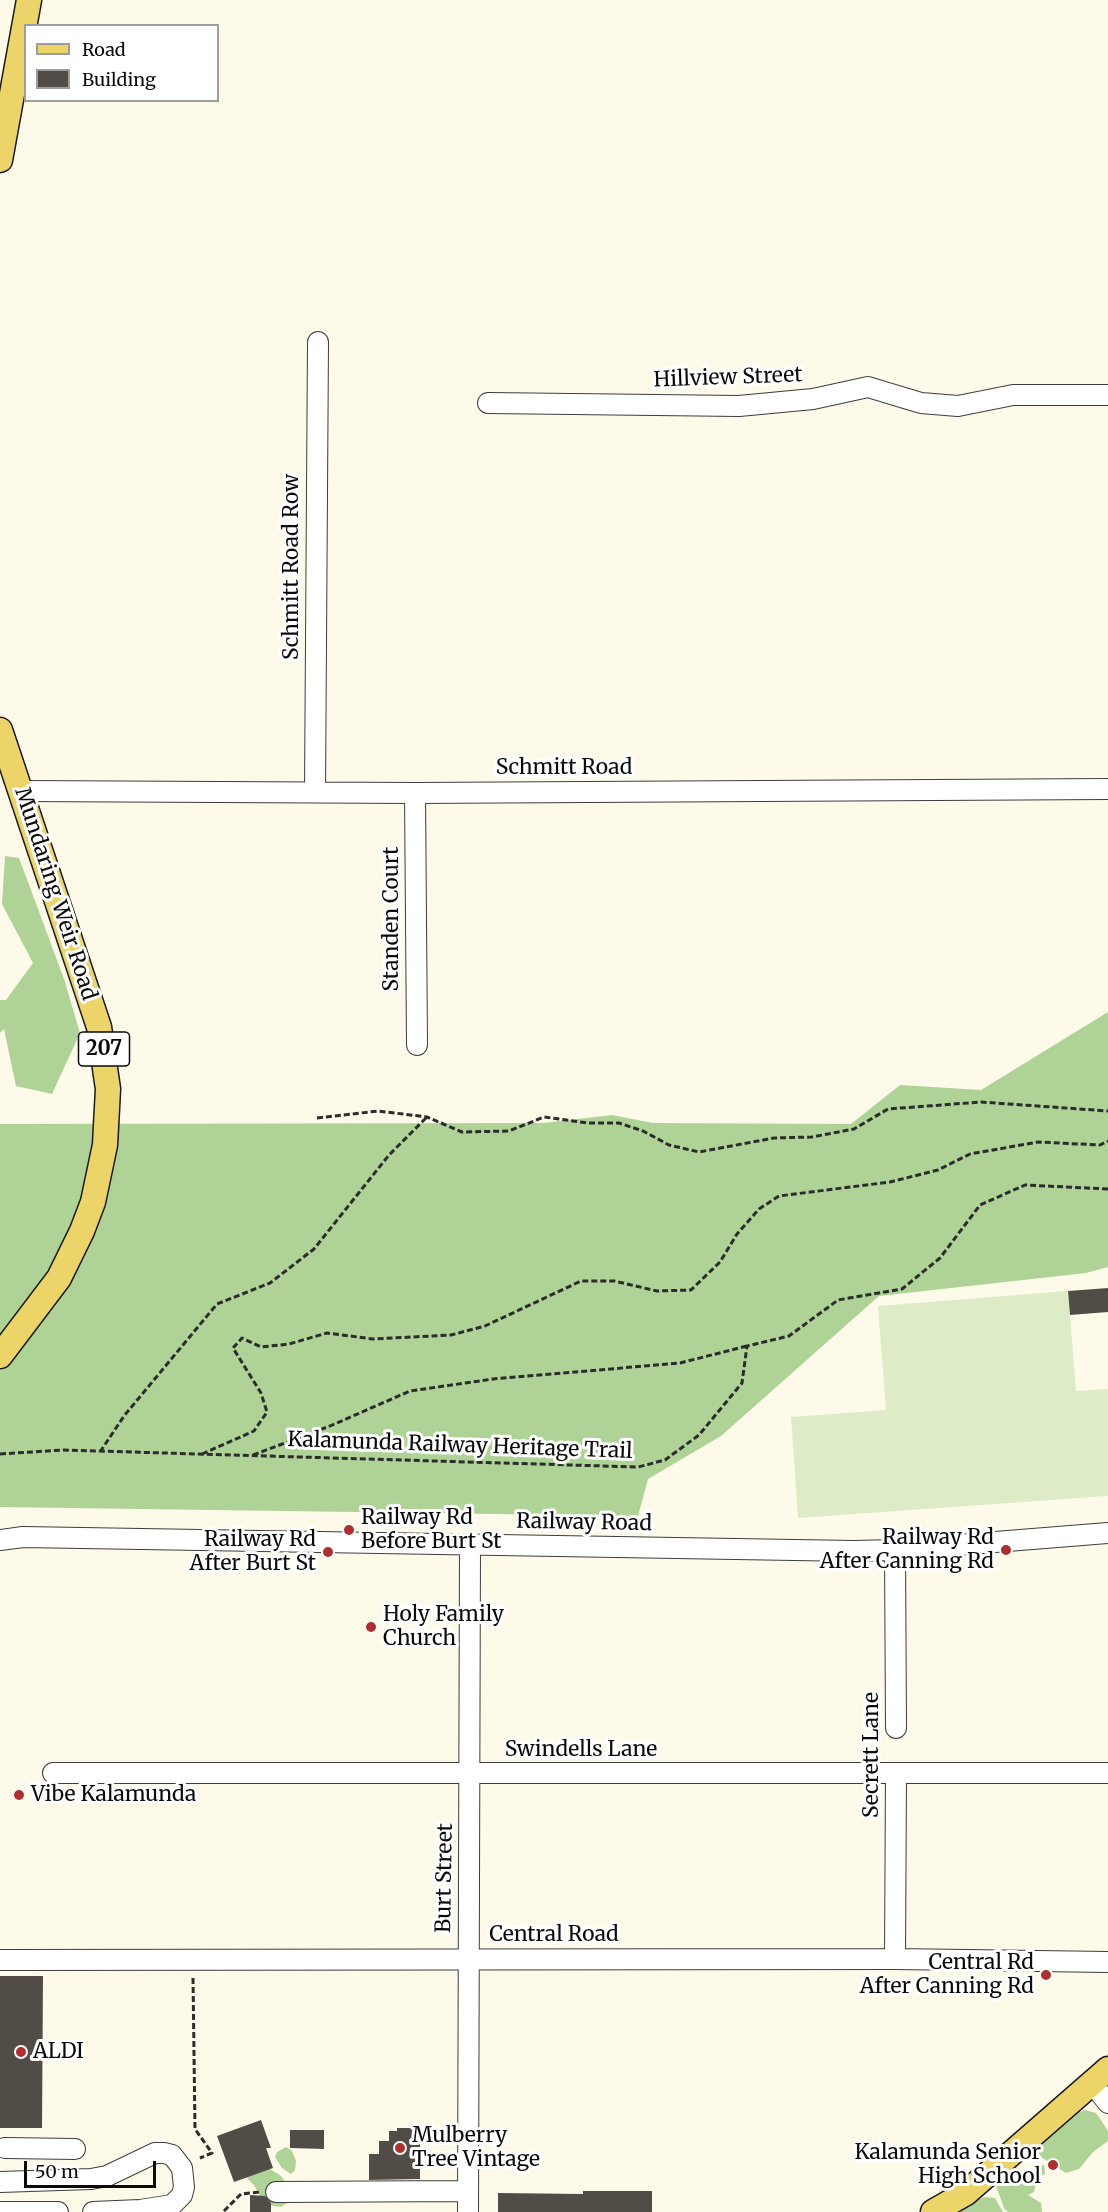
<!DOCTYPE html>
<html>
<head>
<meta charset="utf-8">
<style>
	body { margin:0 }
	#map { position:relative; width:1108px; height:2212px; overflow:hidden; background:#fdfae9; font-family:Merriweather,serif }
	canvas { display:block }
	.legend { position:absolute; left:24px; top:24px; width:195px; height:78px; box-sizing:border-box; background:#fff; border:2px solid #9d9d9d; margin:0; padding:8px 10px; list-style:none; font-size:18px; color:#0a0a0a }
	.legend li { display:flex; align-items:center; gap:12px; height:30px }
	.legend b { width:30px; border:2px solid #9d9d9d }
	.scale { position:absolute; left:24px; top:2161px; width:132px; height:27px; box-sizing:border-box; border:3px solid #0a0a0a; border-top:0; padding-left:8px; font-size:18px; line-height:21px; white-space:nowrap; color:#0a0a0a; -webkit-text-stroke:4px #fff; paint-order:stroke }
</style>
</head>
<body>
<div id="map">
<canvas width="1108" height="2212"></canvas>
<ul class="legend">
<li><b style="height:8px;background:#edd469"></b>Road</li>
<li><b style="height:16px;background:#524c47"></b>Building</li>
</ul>
<div class="scale">50 m</div>
</div>
<script>
const ctx = document.querySelector('canvas').getContext('2d');
ctx.lineJoin = 'round';
function fill(path, color) {
  ctx.fillStyle = color;
  ctx.fill(path, 'evenodd');
}
function poly(rows) {
  const path = new Path2D();
  for (const r of rows) {
    path.moveTo(r[0], r[1]);
    for (let i = 2; i < r.length; i += 2) path.lineTo(r[i], r[i + 1]);
  }
  return path;
}
function stroke(path, color, width, dash) {
  ctx.strokeStyle = color;
  ctx.lineWidth = width;
  ctx.lineCap = dash ? 'butt' : 'round';
  ctx.setLineDash(dash || []);
  ctx.stroke(path);
}
function label(font, color, halo, rows, align = 'center') {
  ctx.font = font + ' Merriweather,serif';
  ctx.lineWidth = 6;
  ctx.setLineDash([]);
  ctx.textBaseline = 'middle';
  ctx.strokeStyle = halo;
  ctx.fillStyle = color;
  for (const [text, x, y, turn = 0] of rows) {
    ctx.save();
    ctx.translate(x, y);
    ctx.rotate((+turn || 0) * Math.PI / 180);
    ctx.textAlign = isNaN(turn) ? turn : align;
    if (halo) ctx.strokeText(text, 0, 0);
    ctx.fillText(text, 0, 0);
    ctx.restore();
  }
}
fill(poly([
	[5,856,19,858,64,979,80,1033,52,1094,16,1086,4,1029,0,1033,0,1000,6,1000,33,963,2,904],
	[1108,1012,1108,1267,1086,1273,879,1296,721,1436,648,1479,638,1516,0,1507,0,1124,543,1123,612,1115,653,1123,851,1124,900,1085,981,1090],
	[1085,2110,1096,2113,1101,2120,1108,2131,1108,2141,1093,2152,1079,2169,1066,2173,1041,2157,1034,2146,1069,2116],
	[286,2147,292,2151,296,2161,295,2170,291,2174,282,2168,275,2157,277,2152],
	[1012,2163,1021,2172,1044,2165,1045,2174,1037,2178,1034,2192,1028,2195,1041,2203,1042,2212,1008,2212,1004,2208,995,2183],
	[268,2168,280,2175,288,2185,289,2202,281,2207,273,2206,261,2198,254,2185,245,2176],
	[985,2197,995,2198,1003,2212,961,2212,967,2204]
]), '#afd397');
fill(poly([
	[1068,1291,1076,1391,1108,1389,1108,1496,798,1518,791,1417,886,1410,878,1306]
]), '#ddecc7');
fill(poly([
	[1108,1288,1108,1312,1070,1315,1068,1291],
	[0,1976,43,1976,42,2128,0,2128],
	[261,2120,271,2148,266,2148,273,2168,234,2182,217,2136],
	[397,2128,420,2128,420,2179,369,2180,369,2154,379,2154,379,2141,389,2141,389,2131,397,2131],
	[290,2130,324,2130,324,2149,290,2148],
	[583,2191,652,2191,652,2212,498,2212,498,2193,583,2194],
	[250,2195,265,2196,271,2203,271,2212,250,2212]
]), '#524c47');
const minor = poly([
	[488,403,739,406,813,399,868,387,921,403,958,406,1013,395,1108,395],
	[21,791,415,793,1108,789],
	[315,791,318,342],
	[415,793,417,1045],
	[0,1540,23,1537,854,1551,895,1550,1108,1533],
	[895,1550,896,1728],
	[53,1773,1108,1773],
	[895,1959,896,1774],
	[0,1960,895,1959,1108,1962],
	[1092,2083,1108,2103],
	[5,2148,75,2149],
	[0,2182,91,2179,107,2176,155,2153,164,2153,172,2155,182,2168,184,2187,182,2195,172,2205,140,2210,93,2212],
	[276,2192,468,2191],
	[0,2212,58,2212],
	[468,2212,470,1546]
]);
const major = poly([
	[0,160,29,0],
	[0,730,99,1027,108,1089,105,1145,93,1202,82,1231,59,1278,0,1356],
	[933,2212,966,2193,1108,2069]
]);
stroke(minor, '#3d3d3d', 22);
stroke(major, '#1b1b1b', 27);
stroke(poly([
	[317,1118,378,1111,427,1117,462,1132,509,1131,544,1117,588,1123,619,1123,643,1131,669,1145,699,1152,774,1138,812,1137,854,1129,888,1109,981,1102,1108,1111],
	[100,1452,124,1416,217,1304,270,1283,314,1249,389,1155,427,1117],
	[0,1454,63,1450,638,1467,665,1460,699,1435,742,1383,747,1346,789,1336,838,1300,902,1289,940,1258,980,1205,1025,1185,1108,1189],
	[202,1454,254,1431,267,1412,261,1393,233,1348,242,1338,261,1347,289,1344,327,1333,373,1339,451,1335,485,1326,581,1281,614,1281,657,1291,691,1290,720,1262,737,1234,759,1209,779,1196,890,1182,938,1170,970,1154,1038,1142,1100,1145,1108,1141],
	[253,1455,330,1426,410,1391,493,1379,680,1363,747,1346],
	[193,1978,195,2129,212,2153,200,2158],
	[224,2211,241,2194,260,2192]
]), '#2c2c2c', 3, [6, 3]);
stroke(minor, '#fff', 20);
stroke(major, '#edd469', 24);
for (const [x, y, r, color] of [
	[349,1530,6,"#ae2f2e"],
	[1006,1550,6,"#ae2f2e"],
	[328,1552,6,"#ae2f2e"],
	[371,1627,6,"#ae2f2e"],
	[19,1795,6,"#ae2f2e"],
	[1046,1975,6,"#ae2f2e"],
	[21,2052,6,"#ae2f2e"],
	[400,2148,6,"#ae2f2e"],
	[1053,2165,6,"#ae2f2e"]
]) {
  const dot = new Path2D();
  dot.arc(x, y, r, 0, 2 * Math.PI);
  ctx.fillStyle = color;
  ctx.fill(dot);
  stroke(dot, '#fff', 2);
}
for (const [x, y, w] of [
	[104,1049,51]
]) {
  const box = new Path2D();
  box.roundRect(x - w / 2, y - 17, w, 34, 4.5);
  ctx.fillStyle = '#fff';
  ctx.fill(box);
  stroke(box, '#0a0a0a', 1.5);
}
label('bold 20px', '#0a0a0a', null, [
	["207",104,1049]
]);
label('21px', '#0a0a0a', '#fff', [
	["Hillview Street",728,378,-2],
	["Schmitt Road Row",292,567,-90],
	["Schmitt Road",564,768],
	["Mundaring Weir Road",55,894,72],
	["Standen Court",392,919,-90],
	["Kalamunda Railway Heritage Trail",460,1446,2],
	["Railway Road",584,1523,1],
	["Swindells Lane",581,1750],
	["Secrett Lane",872,1755,-90],
	["Burt Street",445,1878,-89],
	["Central Road",554,1935]
]);
label('21px', '#0a0a0a', '#fff', [
	["Railway Rd",361,1518],
	["Before Burt St",361,1542],
	["Railway Rd",994,1538,"right"],
	["After Canning Rd",994,1562,"right"],
	["Railway Rd",316,1540,"right"],
	["After Burt St",316,1564,"right"],
	["Holy Family",383,1615],
	["Church",383,1639],
	["Vibe Kalamunda",31,1795],
	["Central Rd",1034,1963,"right"],
	["After Canning Rd",1034,1987,"right"],
	["ALDI",33,2052],
	["Mulberry",412,2136],
	["Tree Vintage",412,2160],
	["Kalamunda Senior",1041,2153,"right"],
	["High School",1041,2177,"right"]
], 'left');
</script>
</body>
</html>
